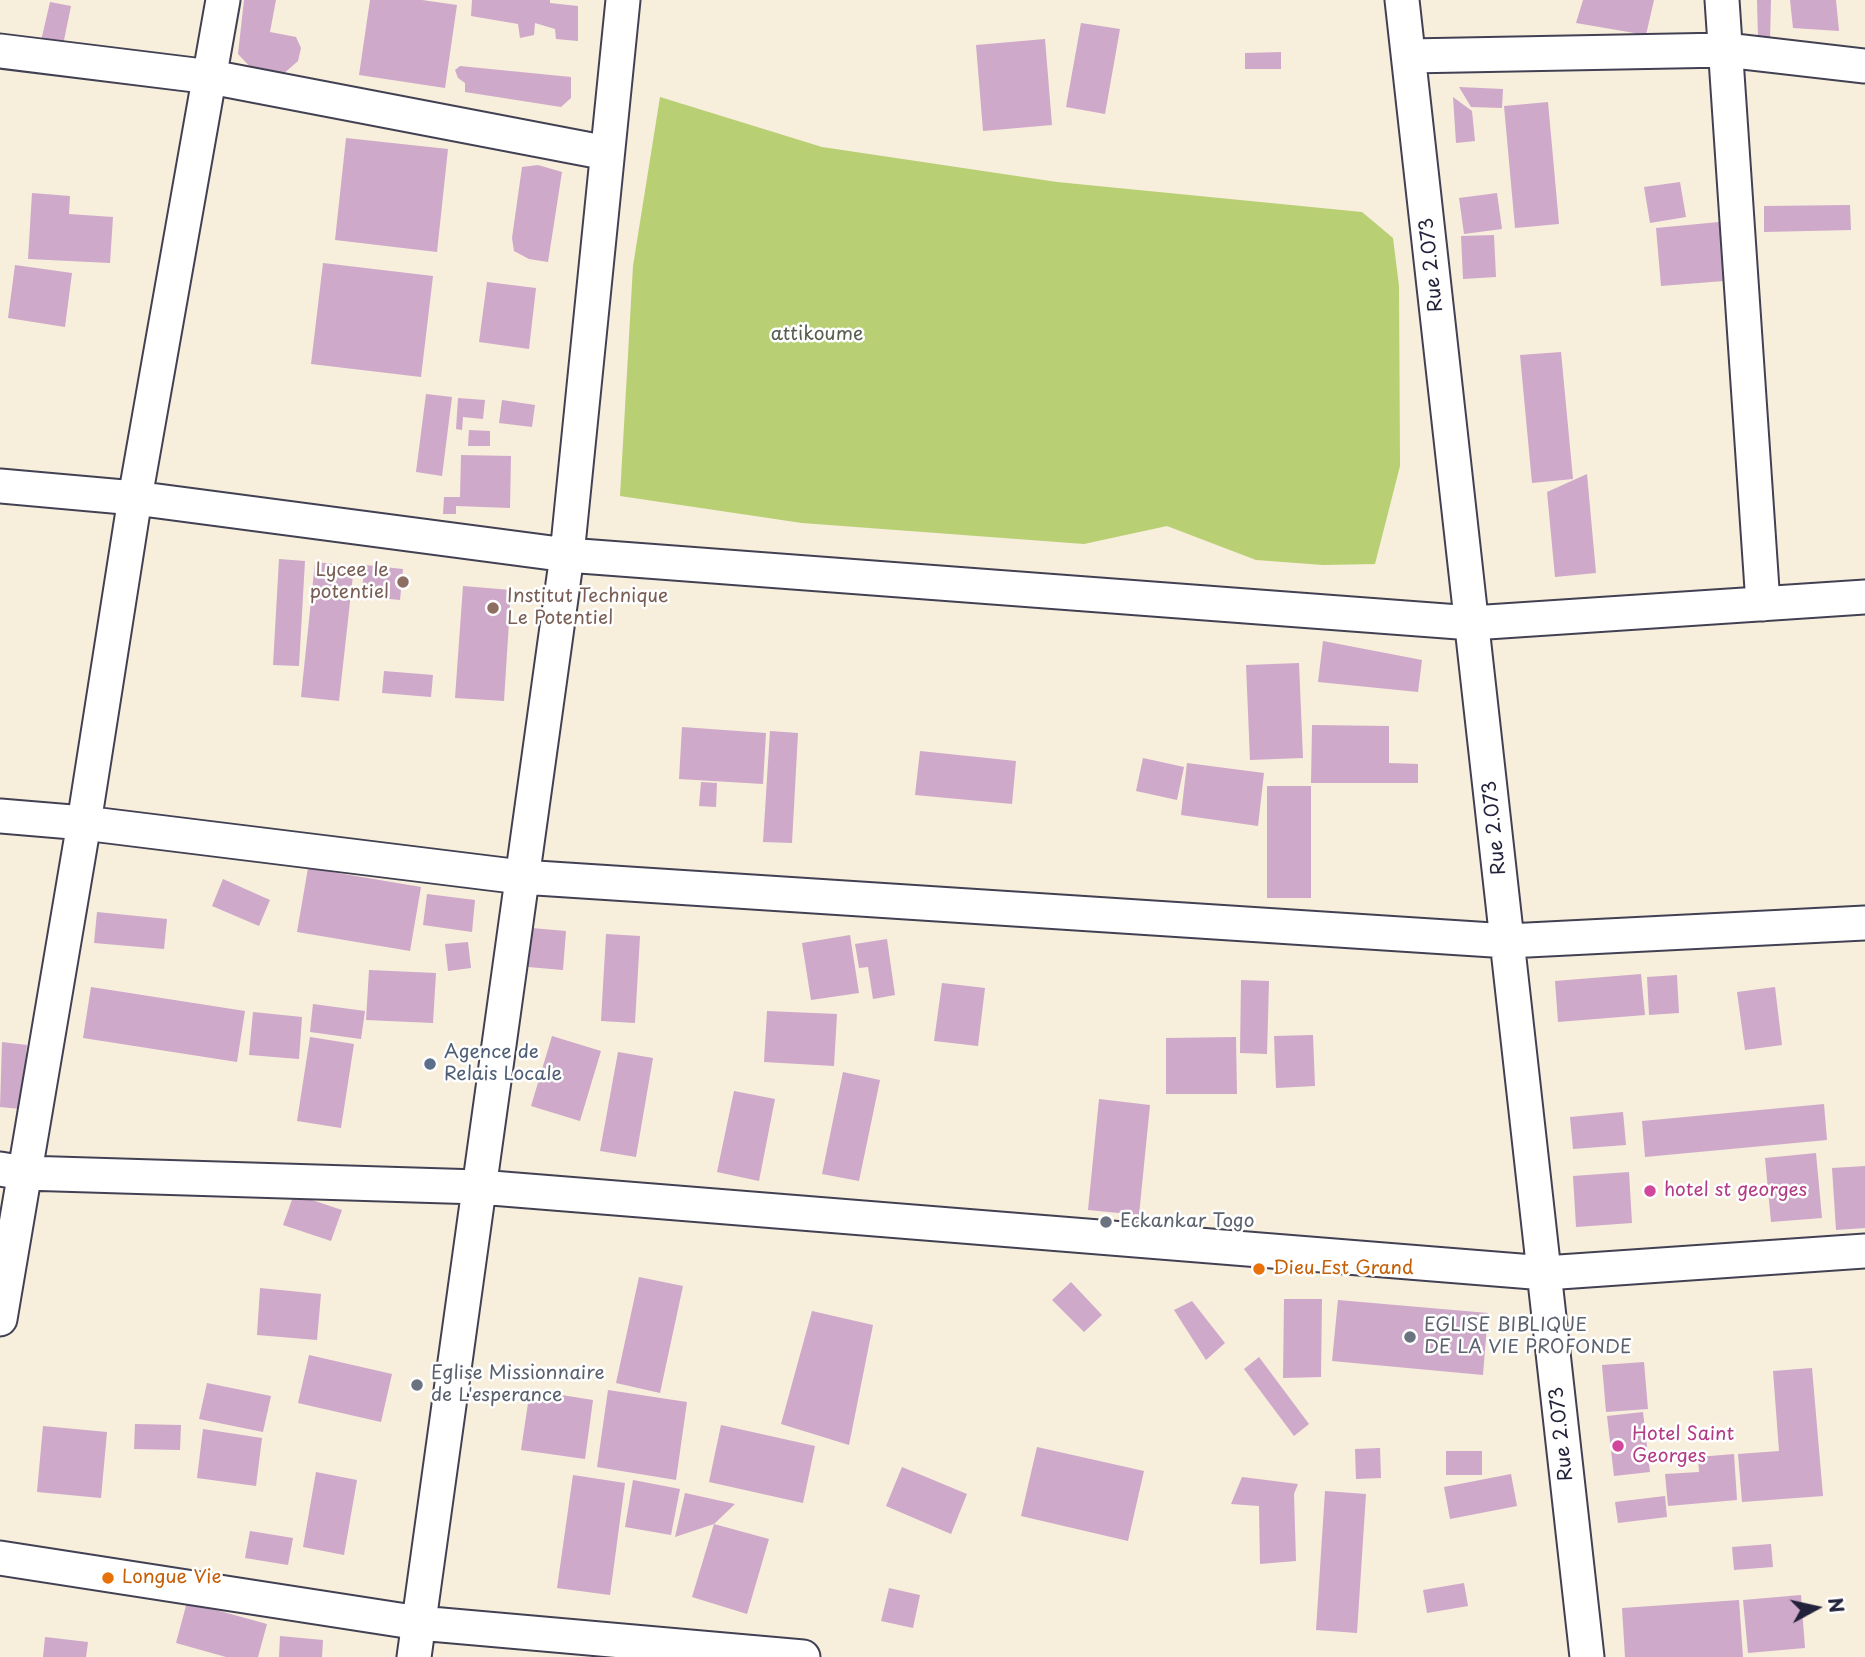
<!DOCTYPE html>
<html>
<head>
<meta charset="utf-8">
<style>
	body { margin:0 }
	#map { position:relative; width:1865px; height:1657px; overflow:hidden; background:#f7eedc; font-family:"Playpen Sans",sans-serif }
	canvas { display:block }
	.north { position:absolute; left:1781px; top:1573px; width:70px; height:70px; -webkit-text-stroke:5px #fff; paint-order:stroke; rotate:82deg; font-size:19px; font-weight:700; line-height:28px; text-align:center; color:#22223b }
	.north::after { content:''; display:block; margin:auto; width:24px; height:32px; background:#22223b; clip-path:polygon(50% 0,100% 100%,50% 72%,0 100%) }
</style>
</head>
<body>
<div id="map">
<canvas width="1865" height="1657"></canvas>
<div class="north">N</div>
</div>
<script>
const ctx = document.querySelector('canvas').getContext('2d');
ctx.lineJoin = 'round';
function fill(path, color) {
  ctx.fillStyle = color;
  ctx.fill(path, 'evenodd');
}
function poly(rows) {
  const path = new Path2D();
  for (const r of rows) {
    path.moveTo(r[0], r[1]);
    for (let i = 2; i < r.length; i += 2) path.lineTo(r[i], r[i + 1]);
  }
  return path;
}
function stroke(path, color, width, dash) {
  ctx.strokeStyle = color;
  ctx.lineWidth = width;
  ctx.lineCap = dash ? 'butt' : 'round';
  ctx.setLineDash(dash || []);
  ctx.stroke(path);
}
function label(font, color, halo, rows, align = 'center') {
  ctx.font = font + ' "Playpen Sans",sans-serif';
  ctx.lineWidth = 5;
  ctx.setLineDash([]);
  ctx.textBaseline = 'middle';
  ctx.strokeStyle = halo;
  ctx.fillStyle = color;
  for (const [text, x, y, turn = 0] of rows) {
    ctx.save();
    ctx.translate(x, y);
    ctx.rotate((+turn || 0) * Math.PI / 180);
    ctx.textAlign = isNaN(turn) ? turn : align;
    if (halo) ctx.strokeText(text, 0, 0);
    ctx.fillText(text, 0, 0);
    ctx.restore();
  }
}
fill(poly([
	[660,97,822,147,1057,182,1362,212,1393,238,1399,286,1400,466,1375,564,1323,565,1256,560,1167,526,1084,544,802,523,620,496,633,266]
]), '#b8cf74');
fill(poly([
	[244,0,276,0,270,32,296,37,301,48,298,61,282,75,254,71,238,54],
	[370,0,422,0,457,5,445,88,359,75],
	[472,0,550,0,550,3,578,6,578,41,556,39,555,29,535,23,534,35,520,38,518,24,471,16],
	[1583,0,1654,0,1646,35,1576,23],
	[1757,0,1771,0,1770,40,1758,38],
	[1790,0,1836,0,1839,31,1793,28],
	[50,2,71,6,63,45,41,41],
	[1081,23,1120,29,1105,114,1066,107],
	[1045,39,1052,125,983,131,976,45],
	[1281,52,1281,69,1245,69,1245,53],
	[460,66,571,77,571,98,561,107,465,92,465,83,458,78,455,70],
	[1459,87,1503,89,1502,108,1471,107],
	[1453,97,1472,111,1475,141,1456,143],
	[1548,102,1559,224,1515,228,1504,106],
	[346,138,448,149,437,252,335,240],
	[538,165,562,172,548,262,529,259,514,251,512,238,522,167],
	[1680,182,1686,217,1650,223,1644,187],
	[32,193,70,196,69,214,113,217,110,263,28,259],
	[1497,193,1502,229,1464,234,1459,198],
	[1850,205,1851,230,1764,232,1764,206],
	[1719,222,1724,281,1661,286,1656,228],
	[1494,235,1496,277,1463,279,1461,236],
	[323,263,433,276,421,377,311,364],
	[15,265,72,273,65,327,8,318],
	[487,282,536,288,529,349,479,342],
	[1561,352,1573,479,1532,483,1520,355],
	[426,394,452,397,442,476,416,472],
	[458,398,485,400,483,419,463,417,462,430,456,429],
	[502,400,535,405,532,427,499,423],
	[469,430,490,431,490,446,468,446],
	[461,455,511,456,510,508,456,506,456,514,443,514,444,497,460,497],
	[1587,474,1596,573,1555,577,1547,492],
	[279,559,305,561,299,666,273,665],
	[315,562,354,566,339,701,301,697],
	[365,565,403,569,400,600,361,596],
	[463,586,511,590,504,701,455,698],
	[1323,641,1422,660,1418,692,1318,682],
	[1299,663,1303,758,1250,760,1246,665],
	[384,671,433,675,431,697,382,693],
	[1312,725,1389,726,1389,763,1418,764,1418,783,1311,783],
	[682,727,766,733,763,784,679,779],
	[770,731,798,733,792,843,763,842],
	[920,751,1016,761,1012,804,915,795],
	[1143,758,1184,767,1177,800,1136,791],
	[1187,763,1264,773,1258,826,1181,815],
	[701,782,717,783,716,807,699,806],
	[1267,786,1311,786,1311,898,1267,898],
	[308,868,421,887,410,951,297,932],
	[223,879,270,900,259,926,212,906],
	[427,894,475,900,472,932,423,925],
	[97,912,167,919,164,949,94,943],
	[532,928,566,931,563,970,528,967],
	[606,934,640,936,635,1023,601,1021],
	[850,935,859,993,811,1000,802,943],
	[887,939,895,995,873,999,868,967,859,968,855,944],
	[468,942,471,968,448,971,445,944],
	[369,970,436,973,433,1023,366,1020],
	[1641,974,1645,1015,1558,1022,1555,981],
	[1677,975,1679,1013,1649,1015,1647,977],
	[1241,980,1269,981,1267,1054,1240,1053],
	[942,983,985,988,978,1046,934,1041],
	[91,987,245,1011,237,1062,83,1038],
	[1775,987,1782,1045,1745,1050,1737,992],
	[313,1004,365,1011,361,1039,310,1032],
	[767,1011,837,1014,834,1066,764,1062],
	[253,1012,302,1017,299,1059,249,1055],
	[1313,1035,1315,1086,1276,1088,1274,1036],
	[552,1036,601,1051,580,1121,531,1106],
	[310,1037,354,1044,341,1128,297,1121],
	[1236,1037,1237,1094,1166,1094,1166,1038],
	[2,1042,27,1045,20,1109,0,1107],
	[618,1052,653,1058,636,1157,600,1151],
	[843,1072,880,1080,859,1181,822,1174],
	[734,1091,775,1099,759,1181,717,1172],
	[1099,1099,1150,1105,1139,1215,1088,1210],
	[1824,1104,1827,1140,1645,1157,1642,1121],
	[1623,1112,1626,1145,1573,1149,1570,1117],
	[1816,1153,1822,1218,1771,1222,1765,1158],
	[1865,1166,1865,1228,1836,1230,1832,1168],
	[1629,1172,1632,1223,1576,1227,1573,1176],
	[294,1194,342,1210,331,1241,283,1225],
	[639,1277,683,1286,660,1393,616,1383],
	[1071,1282,1102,1315,1084,1332,1052,1300],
	[260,1288,321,1294,317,1340,257,1335],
	[1284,1299,1322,1299,1321,1377,1283,1378],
	[1338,1300,1488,1313,1483,1375,1332,1361],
	[1192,1301,1225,1343,1206,1360,1174,1310],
	[812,1311,873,1325,849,1445,781,1424],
	[309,1355,392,1374,381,1422,298,1403],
	[1259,1357,1309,1424,1294,1436,1244,1369],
	[1644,1362,1648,1409,1606,1412,1602,1365],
	[1812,1368,1823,1496,1742,1502,1738,1454,1779,1451,1773,1371],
	[207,1383,271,1396,263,1432,199,1419],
	[530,1390,593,1400,585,1459,521,1450],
	[608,1390,687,1402,676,1480,597,1467],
	[1643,1412,1650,1472,1614,1476,1607,1416],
	[135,1424,181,1425,180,1450,134,1449],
	[721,1425,815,1446,803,1503,709,1482],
	[43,1426,107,1432,101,1498,37,1492],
	[203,1429,262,1438,256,1486,197,1478],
	[1037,1447,1144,1471,1128,1541,1021,1516],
	[1380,1448,1381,1478,1356,1479,1355,1449],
	[1446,1451,1482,1451,1482,1475,1446,1475],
	[1734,1454,1737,1500,1668,1506,1665,1474,1699,1472,1698,1457],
	[902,1467,967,1494,951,1534,886,1506],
	[316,1472,357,1480,344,1555,303,1547],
	[1511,1474,1517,1506,1450,1519,1444,1487],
	[573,1475,625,1483,610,1595,557,1588],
	[1242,1477,1298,1484,1294,1494,1296,1561,1260,1564,1259,1506,1231,1504],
	[633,1480,680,1489,671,1535,625,1527],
	[1325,1491,1366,1494,1357,1633,1316,1630],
	[685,1493,735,1504,714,1524,769,1539,747,1614,692,1597,714,1524,675,1537],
	[1665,1496,1667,1517,1618,1523,1615,1502],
	[250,1531,293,1538,288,1565,245,1558],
	[1771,1544,1773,1567,1734,1570,1732,1547],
	[1464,1583,1468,1606,1427,1613,1423,1590],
	[889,1588,920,1595,913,1628,881,1621],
	[1801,1595,1805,1648,1748,1653,1743,1600],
	[1739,1600,1743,1657,1625,1657,1622,1608],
	[187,1602,267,1624,258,1657,226,1657,176,1643],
	[280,1636,323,1640,322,1657,279,1657],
	[45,1637,88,1642,86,1657,43,1657]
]), '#cea9c9');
const minor = poly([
	[1402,0,1587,1657],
	[1722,0,1763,604],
	[0,51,211,77,607,153],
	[1409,56,1726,50,1865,66],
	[0,486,135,498,567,555,1472,623,1865,597],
	[0,816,84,823,521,877,1508,941,1865,923],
	[0,1169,24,1173,479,1187,1545,1273,1865,1251],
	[0,1319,84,823,135,498,223,0],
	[0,1558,419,1623,803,1657],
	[414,1657,567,555,623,0]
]);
stroke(minor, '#424153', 37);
stroke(minor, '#fff', 33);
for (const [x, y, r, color] of [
	[403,582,7,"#8d6e63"],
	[493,608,7,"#8d6e63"],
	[430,1064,7,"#5c6f8a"],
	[1650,1191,7,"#d1479c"],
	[1106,1222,7,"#6b7280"],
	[1259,1269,7,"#e8710a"],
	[1410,1337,7,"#6b7280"],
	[417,1385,7,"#6b7280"],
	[1618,1446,7,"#d1479c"],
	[108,1578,7,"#e8710a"]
]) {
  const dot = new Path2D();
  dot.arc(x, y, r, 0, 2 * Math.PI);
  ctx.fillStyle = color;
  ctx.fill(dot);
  stroke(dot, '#fff', 2.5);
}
label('19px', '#22223b', '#fff', [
	["Rue 2.073",1432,265,-96],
	["Rue 2.073",1495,828,-96],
	["Rue 2.073",1562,1434,-96]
]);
label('19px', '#565f4f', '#fff', [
	["attikoume",817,335]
]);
label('19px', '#785e54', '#fff', [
	["Lycee le",389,571],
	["potentiel",389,593],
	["Institut Technique",507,597,"left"],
	["Le Potentiel",507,619,"left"]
], 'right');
label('19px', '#4e5e75', '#fff', [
	["Agence de",444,1053],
	["Relais Locale",444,1075]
], 'left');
label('19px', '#b23c85', '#fff', [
	["hotel st georges",1664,1191],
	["Hotel Saint",1632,1435],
	["Georges",1632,1457]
], 'left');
label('19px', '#5b616d', '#fff', [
	["Eckankar Togo",1120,1222],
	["EGLISE BIBLIQUE",1424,1326],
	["DE LA VIE PROFONDE",1424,1348],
	["Eglise Missionnaire",431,1374],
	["de L'esperance",431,1396]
], 'left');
label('19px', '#c56008', '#fff', [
	["Dieu Est Grand",1273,1269],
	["Longue Vie",122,1578]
], 'left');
</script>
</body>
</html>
